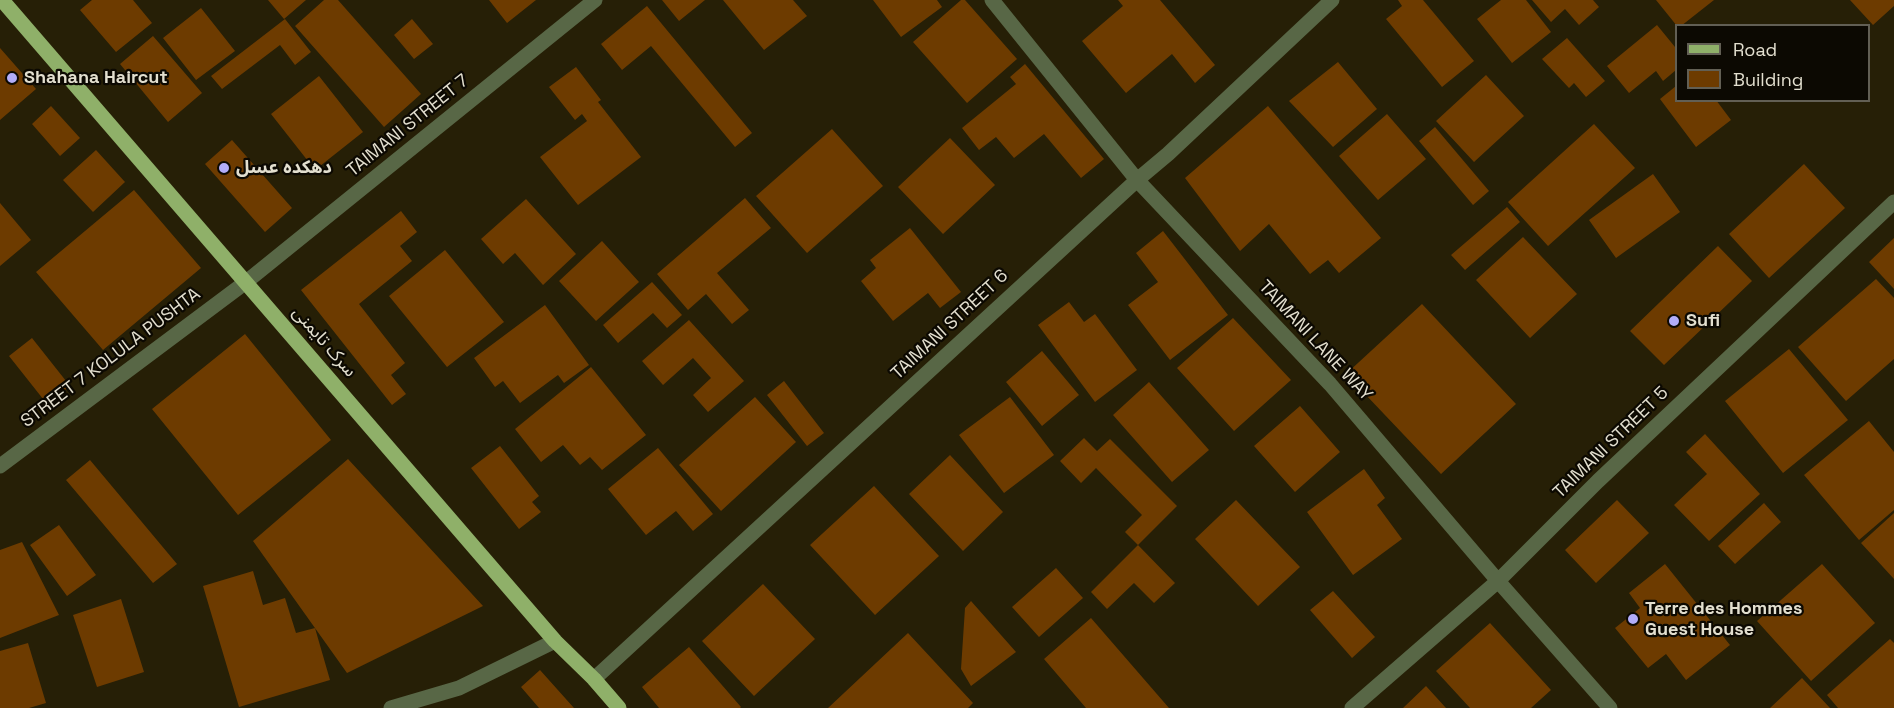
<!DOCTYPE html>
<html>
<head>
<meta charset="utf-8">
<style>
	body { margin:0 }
	#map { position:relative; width:1894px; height:708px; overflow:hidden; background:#261f06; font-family:"Space Grotesk",sans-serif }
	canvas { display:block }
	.legend { position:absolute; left:1675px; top:24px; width:195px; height:78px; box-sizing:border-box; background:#0c0902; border:2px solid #625f54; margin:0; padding:8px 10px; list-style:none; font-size:18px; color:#e3dfcf }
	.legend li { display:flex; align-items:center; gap:12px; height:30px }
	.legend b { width:30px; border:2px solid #625f54 }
</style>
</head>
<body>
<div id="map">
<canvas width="1894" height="708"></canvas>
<ul class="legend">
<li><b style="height:8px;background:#8fb069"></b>Road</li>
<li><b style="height:16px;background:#6d3b00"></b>Building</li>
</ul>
</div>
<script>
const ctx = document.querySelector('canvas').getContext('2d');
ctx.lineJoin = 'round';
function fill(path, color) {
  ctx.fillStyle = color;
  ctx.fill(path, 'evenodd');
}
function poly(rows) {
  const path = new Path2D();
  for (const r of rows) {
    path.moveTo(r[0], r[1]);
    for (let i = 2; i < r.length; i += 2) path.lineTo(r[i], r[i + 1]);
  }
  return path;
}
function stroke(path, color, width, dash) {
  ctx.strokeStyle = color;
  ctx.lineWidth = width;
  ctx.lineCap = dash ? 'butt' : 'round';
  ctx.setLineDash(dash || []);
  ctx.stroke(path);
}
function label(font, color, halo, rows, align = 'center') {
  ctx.font = font + ' "Space Grotesk","Noto Sans Arabic",sans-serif';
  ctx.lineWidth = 4.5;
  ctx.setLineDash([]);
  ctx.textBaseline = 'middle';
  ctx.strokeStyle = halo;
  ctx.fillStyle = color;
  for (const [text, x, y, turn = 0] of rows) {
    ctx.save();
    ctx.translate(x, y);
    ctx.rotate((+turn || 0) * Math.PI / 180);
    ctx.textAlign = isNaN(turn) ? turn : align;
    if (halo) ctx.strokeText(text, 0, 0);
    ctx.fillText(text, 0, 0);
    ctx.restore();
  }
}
fill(poly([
	[92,0,133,0,152,23,116,52,80,10],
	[268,0,306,0,284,19],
	[324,0,338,0,421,94,384,127,295,26],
	[489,0,536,0,507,23],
	[662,0,705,0,679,21],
	[723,0,793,0,807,16,764,50],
	[873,0,937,0,942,7,901,37],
	[961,0,965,0,1017,59,967,103,913,42],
	[1118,0,1160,0,1215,65,1195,83,1172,54,1126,93,1082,41,1123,6],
	[1398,0,1423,0,1474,61,1442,87,1386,19,1402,6],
	[1501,0,1526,0,1551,32,1512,63,1477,19],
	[1532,0,1593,0,1599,7,1579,25,1565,9,1551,22],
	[1656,0,1714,0,1681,26,1677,26],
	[1850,0,1894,0,1894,6,1873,25],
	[647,6,752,133,735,147,651,46,622,70,601,44],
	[201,8,235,51,196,80,163,38],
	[285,19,311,52,295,65,280,45,222,89,211,76],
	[412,19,433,44,414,59,394,35],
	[1657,25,1675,47,1676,46,1676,70,1663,81,1656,71,1629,93,1607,66],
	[153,36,202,93,168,122,120,64],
	[1567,38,1605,81,1586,97,1574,83,1569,88,1542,59],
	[0,48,36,89,0,120],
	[1338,62,1377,109,1333,147,1289,101],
	[1025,64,1104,159,1081,178,1044,134,1014,158,996,137,979,150,962,128,1016,84,1010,77],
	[576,67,601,100,598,102,641,157,578,205,540,157,587,121,582,114,575,120,549,87],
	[1486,75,1524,116,1474,162,1436,121],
	[319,76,363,132,315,170,271,114],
	[1676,86,1676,100,1716,100,1731,120,1696,147,1660,99],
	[51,106,80,138,60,156,32,124],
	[1268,106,1381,238,1339,273,1328,260,1310,274,1269,224,1240,251,1185,178],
	[1387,114,1426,159,1378,200,1339,156],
	[1594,124,1635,168,1548,246,1508,202],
	[1435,127,1489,191,1473,205,1419,141],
	[832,129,883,186,807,253,756,196],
	[950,138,995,185,943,234,898,187],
	[232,140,292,208,265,232,205,164],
	[96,150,125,182,93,212,63,180],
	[1804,164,1845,208,1769,278,1729,234],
	[1653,174,1680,212,1616,258,1589,220],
	[134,190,201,268,103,350,36,272],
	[745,198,771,228,717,273,749,310,732,324,706,294,688,310,657,274],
	[526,199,576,254,543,285,515,253,503,264,481,239],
	[0,203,31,240,0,266],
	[1507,207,1520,222,1465,270,1451,255],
	[401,211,417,232,400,246,412,261,359,304,405,363,391,375,406,394,392,405,301,290],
	[910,228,961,292,940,308,928,293,893,321,861,281,876,268,870,260],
	[1163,231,1228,315,1170,360,1128,305,1158,282,1136,253],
	[1523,237,1577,294,1530,338,1476,280],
	[1894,238,1894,289,1869,262],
	[602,241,639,282,596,321,559,281],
	[1718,246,1752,281,1664,365,1630,331],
	[445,250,504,322,447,367,389,296],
	[1876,279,1894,298,1894,359,1846,401,1798,347],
	[652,282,682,315,667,328,653,313,618,343,603,325],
	[1069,302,1084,322,1095,314,1137,370,1095,402,1038,325],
	[1422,304,1516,404,1441,474,1346,374],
	[545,305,589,365,564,383,558,375,520,403,503,381,495,387,474,358],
	[1233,318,1291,380,1234,431,1177,368],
	[689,320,744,381,708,412,693,395,711,378,693,358,663,385,642,361],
	[245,334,331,440,238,515,152,409],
	[32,338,70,386,47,404,9,356],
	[1789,349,1848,420,1783,473,1725,401],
	[1042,351,1079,395,1042,426,1006,382],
	[591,367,646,435,602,470,590,457,580,465,563,445,541,462,515,429],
	[784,381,824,433,807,446,767,395],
	[1149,382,1209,450,1172,482,1113,415],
	[755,397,796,442,721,511,679,465],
	[1010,397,1054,455,1004,493,959,435],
	[1300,406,1340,452,1295,492,1254,446],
	[1869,421,1894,452,1894,510,1859,540,1804,475],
	[1705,434,1760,494,1709,541,1674,505,1707,474,1686,452],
	[1084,438,1097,451,1110,439,1177,506,1138,545,1125,532,1142,515,1096,468,1081,483,1060,461],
	[500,446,539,496,532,502,541,512,519,529,471,468],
	[658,448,713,514,693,531,676,511,646,535,608,489],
	[950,455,1003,512,963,551,909,494],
	[348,459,483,606,347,673,253,541],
	[90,460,177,564,153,583,66,480],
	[1364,469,1385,498,1377,505,1402,539,1353,575,1307,512],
	[874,486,939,556,875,615,810,545],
	[1236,500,1300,567,1258,606,1195,539],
	[1617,500,1649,533,1596,583,1565,550],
	[1764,503,1781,522,1735,564,1718,546],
	[1894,513,1894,579,1861,543],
	[59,525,96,575,67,596,30,545],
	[22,542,59,615,0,638,0,550],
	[1138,545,1175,583,1154,603,1134,583,1107,609,1091,592],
	[1665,564,1730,645,1686,680,1666,654,1648,668,1615,628,1640,608,1629,593],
	[1822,564,1875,623,1811,681,1757,621],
	[1056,568,1083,598,1039,637,1012,607],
	[253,571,263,605,285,598,296,633,315,628,330,680,239,707,203,586],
	[763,584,815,639,754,696,702,641],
	[1333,591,1375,637,1352,658,1310,610],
	[121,599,144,672,97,687,73,615],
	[971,601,1016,652,971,686,961,669,965,608],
	[1091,618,1169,708,1086,708,1044,659],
	[1490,623,1551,690,1531,708,1470,708,1436,671],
	[908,633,973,703,968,708,828,708],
	[1890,639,1894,643,1894,708,1838,708,1827,695],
	[28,643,46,703,29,708,0,708,0,651],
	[689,647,741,707,740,708,659,708,642,687],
	[540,670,574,708,539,708,521,687],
	[1802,678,1830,708,1770,708],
	[1426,686,1446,708,1403,708]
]), '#6d3b00');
stroke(poly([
	[992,0,1137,180,1330,384,1498,581,1610,708],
	[0,466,246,282,595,0],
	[594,679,1137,180,1168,154,1332,0],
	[391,708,459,688,555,641],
	[1352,708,1498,581,1598,481,1894,202]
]), '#586746', 15);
stroke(poly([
	[2,0,555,641,594,679,619,708]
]), '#8fb069', 15);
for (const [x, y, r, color] of [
	[12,78,6,"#b2adf9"],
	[224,168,6,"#b2adf9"],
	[1674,321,6,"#b2adf9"],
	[1633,619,6,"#b2adf9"]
]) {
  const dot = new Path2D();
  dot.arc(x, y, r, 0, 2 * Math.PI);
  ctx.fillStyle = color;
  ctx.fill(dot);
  stroke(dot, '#0c0902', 2);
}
label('bold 18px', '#e3dfcf', '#0c0902', [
	["Shahana Haircut",24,78],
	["دهکده عسل",236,168],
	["Sufi",1686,321],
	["Terre des Hommes",1645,609],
	["Guest House",1645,630]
], 'left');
label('18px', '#e3dfcf', '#0c0902', [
	["TAIMANI STREET 7",408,126,-39],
	["TAIMANI STREET 6",950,325,-43],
	["TAIMANI LANE WAY",1315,341,47],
	["سرک تایمنی",324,342,49],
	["STREET 7 KOLULA PUSHTA",111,358,-37],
	["TAIMANI STREET 5",1611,443,-44]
]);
</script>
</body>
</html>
